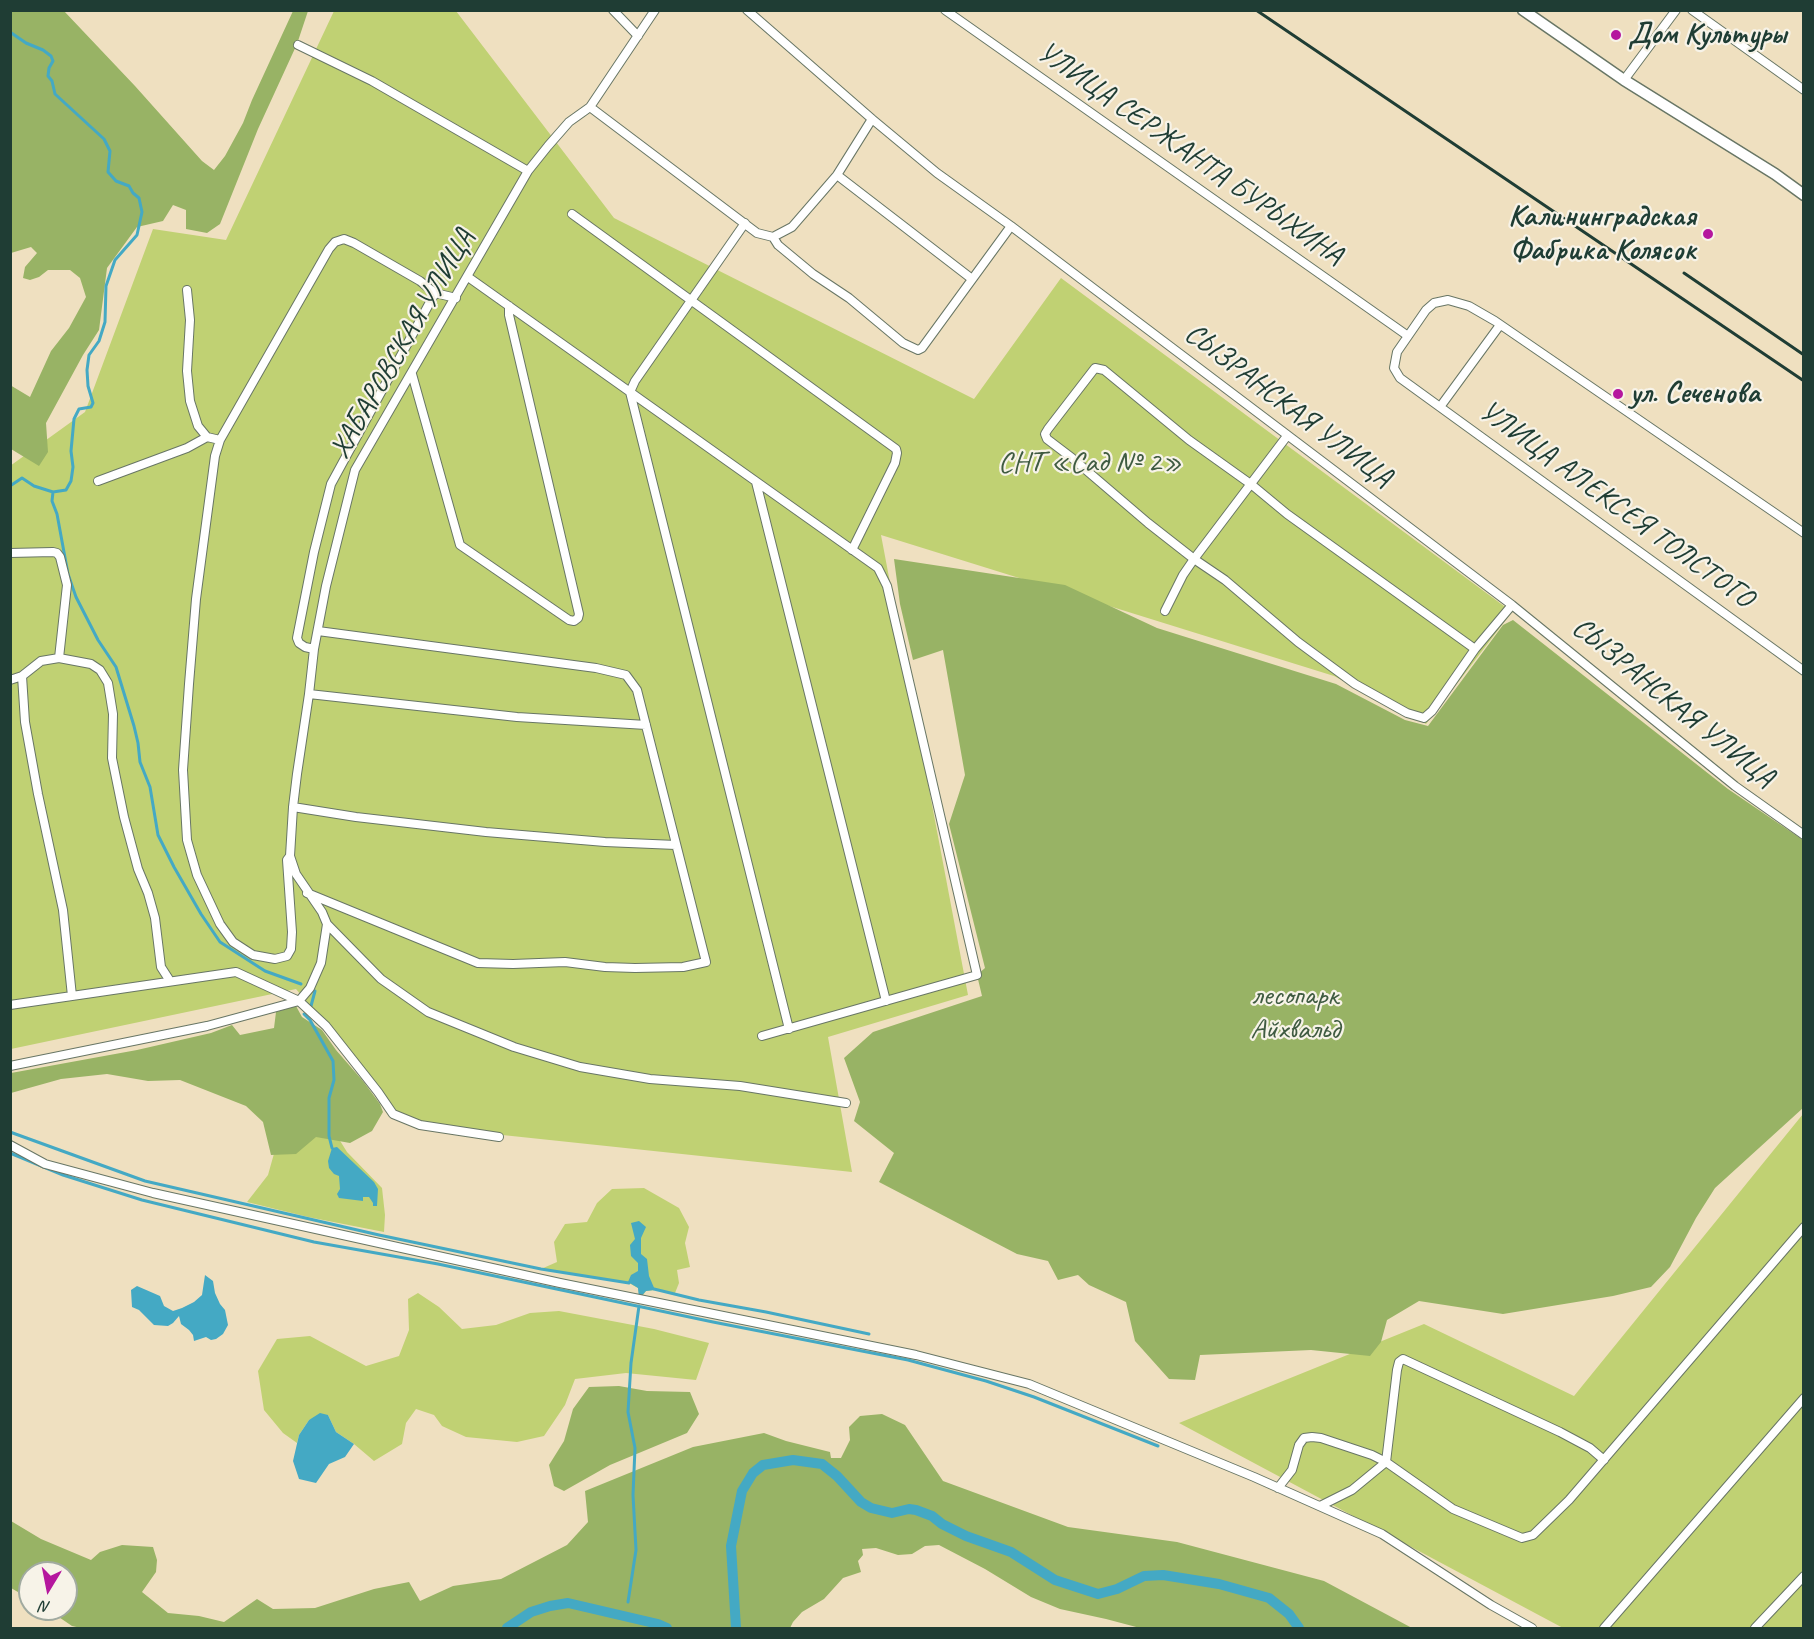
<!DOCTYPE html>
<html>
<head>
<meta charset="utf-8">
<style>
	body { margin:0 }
	#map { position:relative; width:1814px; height:1639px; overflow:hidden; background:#efe0c0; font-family:Caveat,sans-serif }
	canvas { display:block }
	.frame { position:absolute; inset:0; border:12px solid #1f3d34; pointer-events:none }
	.north { position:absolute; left:18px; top:1561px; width:60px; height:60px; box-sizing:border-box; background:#f7f3e8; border:2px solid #a1aaa0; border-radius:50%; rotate:190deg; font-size:16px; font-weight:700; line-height:24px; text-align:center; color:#1f3d34 }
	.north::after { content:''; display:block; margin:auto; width:21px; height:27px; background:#b5179e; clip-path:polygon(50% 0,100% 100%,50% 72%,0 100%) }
</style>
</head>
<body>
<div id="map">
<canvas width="1814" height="1639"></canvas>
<div class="frame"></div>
<div class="north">N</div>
</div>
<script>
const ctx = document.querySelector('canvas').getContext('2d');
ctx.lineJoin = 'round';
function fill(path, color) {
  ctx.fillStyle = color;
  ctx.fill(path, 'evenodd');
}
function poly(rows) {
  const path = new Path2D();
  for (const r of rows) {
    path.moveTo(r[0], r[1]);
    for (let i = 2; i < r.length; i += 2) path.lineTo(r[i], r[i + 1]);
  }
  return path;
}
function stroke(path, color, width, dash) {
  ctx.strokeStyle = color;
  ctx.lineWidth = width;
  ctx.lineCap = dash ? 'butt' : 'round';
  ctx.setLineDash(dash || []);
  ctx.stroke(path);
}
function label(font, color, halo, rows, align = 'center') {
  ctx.font = font + ' Caveat,sans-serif';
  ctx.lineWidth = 4.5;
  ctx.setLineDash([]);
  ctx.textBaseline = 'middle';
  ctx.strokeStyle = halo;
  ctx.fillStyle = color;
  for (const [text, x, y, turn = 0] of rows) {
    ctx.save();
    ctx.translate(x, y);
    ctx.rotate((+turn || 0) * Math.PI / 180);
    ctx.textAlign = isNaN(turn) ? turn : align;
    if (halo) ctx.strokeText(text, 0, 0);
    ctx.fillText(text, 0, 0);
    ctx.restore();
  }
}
fill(poly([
	[334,11,456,11,614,218,974,399,1061,278,1512,612,1426,724,1334,676,881,535,968,995,828,1037,852,1172,408,1125,296,989,11,1049,10,466,85,412,153,229,226,240],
	[1803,1114,1803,1628,1563,1628,1179,1423,1424,1324,1574,1396],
	[334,1131,347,1152,382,1188,385,1215,384,1232,308,1217,247,1202,268,1175,275,1150],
	[644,1188,679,1208,689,1227,685,1243,690,1267,677,1270,679,1283,675,1293,655,1290,646,1291,640,1299,638,1288,629,1283,541,1269,557,1262,554,1242,565,1224,587,1222,597,1203,612,1189],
	[418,1293,439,1307,462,1329,496,1325,530,1313,559,1311,654,1329,709,1343,696,1380,626,1373,575,1379,565,1405,544,1436,517,1442,466,1437,442,1426,434,1415,416,1409,406,1423,402,1444,374,1461,354,1444,336,1432,328,1415,309,1420,299,1435,297,1443,283,1433,264,1410,258,1371,277,1339,310,1336,366,1366,399,1356,409,1330,408,1299]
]), '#c0d173');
fill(poly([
	[11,11,64,11,135,86,202,161,214,170,225,156,243,123,252,100,293,11,308,11,297,44,258,129,220,224,207,233,186,229,186,210,173,205,163,221,137,227,107,268,99,330,83,355,46,423,48,452,39,466,11,449,10,385,30,397,51,351,69,328,86,297,80,278,70,270,48,270,39,277,30,280,23,278,25,267,37,253,31,247,11,253],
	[894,559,1065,585,1157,628,1336,684,1405,720,1428,726,1503,625,1513,620,1728,789,1803,840,1803,1108,1715,1188,1696,1218,1670,1267,1651,1287,1613,1296,1503,1314,1419,1301,1387,1320,1381,1342,1370,1356,1311,1350,1200,1355,1195,1380,1169,1379,1135,1341,1126,1302,1089,1285,1078,1275,1058,1280,1048,1261,1017,1254,879,1182,894,1153,854,1121,860,1102,844,1058,873,1032,982,996,977,975,985,968,949,824,965,775,943,650,913,660,900,604],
	[296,1006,302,1017,322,1030,336,1050,363,1081,380,1104,383,1112,372,1131,350,1143,316,1137,296,1154,271,1155,263,1122,246,1106,180,1080,148,1081,107,1074,61,1079,11,1093,11,1073,137,1050,211,1033,232,1025,240,1035,274,1028,276,1012],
	[619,1386,647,1391,690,1392,699,1414,687,1433,610,1465,564,1491,554,1486,549,1465,564,1441,573,1409,589,1387],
	[882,1414,905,1425,943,1481,1068,1527,1177,1542,1324,1581,1412,1628,1140,1628,1106,1619,1060,1609,1031,1597,985,1569,939,1545,925,1546,912,1554,898,1555,876,1548,862,1549,863,1555,858,1561,861,1572,843,1578,824,1599,802,1612,793,1622,790,1628,81,1628,72,1626,47,1609,66,1609,66,1573,30,1573,30,1599,11,1588,11,1521,41,1539,91,1560,100,1552,122,1545,153,1547,157,1560,156,1572,142,1592,168,1613,199,1616,224,1622,257,1599,273,1609,315,1608,374,1589,409,1582,420,1601,453,1586,501,1579,567,1545,588,1522,585,1491,693,1447,764,1433,786,1441,830,1452,831,1458,841,1458,850,1440,849,1427,860,1416]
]), '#98b365');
fill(poly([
	[337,1147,374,1182,378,1189,377,1206,373,1206,373,1203,369,1197,363,1197,363,1201,339,1198,337,1194,340,1189,339,1176,334,1174,329,1168,328,1161,332,1148],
	[639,1221,646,1227,641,1238,641,1254,647,1259,649,1276,655,1290,646,1291,639,1299,638,1288,628,1282,631,1275,638,1271,638,1263,631,1256,630,1245,635,1239,631,1223],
	[205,1275,213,1281,215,1293,220,1304,225,1310,228,1325,223,1334,216,1339,211,1340,206,1337,194,1341,193,1335,189,1330,181,1324,179,1316,173,1323,168,1326,154,1325,139,1310,132,1307,131,1290,137,1286,160,1296,164,1306,173,1311,182,1308,194,1302,202,1295],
	[320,1413,328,1415,336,1432,354,1444,345,1457,329,1464,316,1483,299,1479,293,1461,299,1435,309,1420]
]), '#44a9c4');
stroke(poly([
	[10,32,26,43,43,50,51,56,53,61,49,68,48,76,52,81,55,94,104,139,110,151,108,172,116,181,129,186,133,193,139,198,142,212,137,235,115,260,106,286,105,322,99,341,89,355,87,370,88,386,93,403,91,407,79,409,74,419,71,451,73,467,71,481,66,490,53,492,34,486,22,478,10,486],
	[53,492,52,501,57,514,68,574,76,597,98,640,116,667,134,726,138,743,140,762,150,787,158,835,174,867,201,914,220,942,265,971,301,984],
	[311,1006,315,991],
	[304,1014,310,1020,333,1061,334,1080,329,1098,329,1136,332,1148],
	[10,1132,145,1181,379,1235,541,1269,629,1283],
	[10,1153,63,1175,142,1200,314,1242,438,1264,713,1322,908,1360,986,1381,1034,1397,1158,1446],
	[654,1289,699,1300,766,1312,869,1334],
	[628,1602,636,1550,633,1495,635,1448,628,1412,631,1363,639,1306]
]), '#44a9c4', 3);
stroke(poly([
	[507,1628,531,1612,550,1606,568,1603,658,1624,667,1628],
	[736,1628,731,1546,742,1491,753,1473,763,1465,793,1460,822,1464,837,1476,861,1502,871,1508,892,1513,909,1509,916,1510,932,1516,942,1524,966,1536,1011,1552,1055,1580,1098,1594,1117,1589,1144,1576,1163,1575,1219,1584,1269,1598,1289,1614,1299,1628]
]), '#44a9c4', 10);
const minor = poly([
	[613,10,638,36],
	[747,10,872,119,937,173,1011,226,1512,605,1735,786,1804,835],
	[945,10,1408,336],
	[1692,10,1804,90],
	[298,45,372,81,528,171],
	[1624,80,1676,10],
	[590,107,757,233,773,237,792,227,837,175,872,119],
	[837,175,972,279],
	[572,214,896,449,897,453,895,463,852,550],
	[745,223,635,381,630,392,789,1029],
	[773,237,778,245,813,274,849,298,903,343,918,350,922,348,1011,226],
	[468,277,878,568,887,586,977,975,762,1036],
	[187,290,190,320,187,371,190,401,198,426,207,437,220,440],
	[435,293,420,281,354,243,344,239,335,242,329,249,220,440,215,456,196,599,189,684,183,770,187,840,197,875,220,924,233,942,253,955,275,959,287,956,291,949,292,932,287,860,290,856,293,807,297,774,309,694,314,649,326,586,355,470,528,171,548,146,569,122,590,107,655,10],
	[412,374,460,545,569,620,574,621,578,618,579,614,509,315,509,306],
	[1440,407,1500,325],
	[1287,436,1194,559,1225,580,1298,642,1355,684,1407,713,1424,718,1432,711,1475,649,1512,605],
	[98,481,187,448,207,437],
	[756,482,886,1001],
	[1804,533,1495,321,1469,306,1448,300,1434,303,1426,310,1397,352,1394,368,1400,378,1804,671],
	[10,553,53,552,57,553,60,557,67,585,59,658],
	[1165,611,1183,575,1194,559,1148,523,1072,458,1047,439,1045,434,1048,429,1095,368,1104,370,1189,440,1252,485,1287,514,1475,649],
	[314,649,305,647,299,643,297,638,314,552,331,484,435,293,456,298],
	[10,680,22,676],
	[309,694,517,717,646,725],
	[293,807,356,817,486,832,605,842,676,845],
	[307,893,478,963,513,964,565,962,605,967,635,968,683,967,706,962,637,690,626,675,596,668,318,631],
	[327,924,381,979,428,1012,514,1047,580,1067,650,1079,740,1086,846,1103],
	[170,981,161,967,155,918,148,893,138,869,124,817,112,758,113,714,108,683,100,670,91,664,59,658,41,661,22,676,25,722,38,794,63,910,72,996,236,972,299,1001,326,1026,378,1092,393,1114,420,1125,499,1137],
	[10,1005,72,996],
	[10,1066,207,1026,299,1001,310,988,321,963,327,924,322,912,296,874,290,856],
	[10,1145,45,1164,153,1193,560,1283,916,1355,1029,1384,1254,1477,1382,1534,1491,1605,1532,1628],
	[1278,1488,1292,1470,1299,1445,1304,1438,1312,1437,1321,1438,1372,1455,1386,1462,1397,1370,1399,1362,1403,1359,1560,1432,1590,1448,1604,1460],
	[1320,1506,1352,1490,1386,1462,1453,1509,1522,1538,1533,1535,1569,1500,1804,1227],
	[1604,1628,1804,1398],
	[1755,1628,1804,1576]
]);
const secondary = poly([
	[1523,10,1624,80,1775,174,1804,195]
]);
stroke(minor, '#687665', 10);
stroke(secondary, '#687665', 13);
stroke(minor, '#fff', 8);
stroke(secondary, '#fff', 10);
stroke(poly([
	[1256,10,1804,381],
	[1684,273,1804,355]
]), '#1f3d34', 3);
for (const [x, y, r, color] of [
	[1616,35,6,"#b5179e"],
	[1708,234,6,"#b5179e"],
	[1618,394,6,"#b5179e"]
]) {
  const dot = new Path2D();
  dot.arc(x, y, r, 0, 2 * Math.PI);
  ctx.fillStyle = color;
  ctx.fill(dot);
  stroke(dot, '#f7f3e8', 2);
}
label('bold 30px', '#1f3d34', '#f7f3e8', [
	["Дом Культуры",1628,35],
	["Калининградская",1696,217,"right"],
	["Фабрика Колясок",1696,251,"right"],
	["ул. Сеченова",1630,394]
], 'left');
label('30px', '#1f3d34', '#f7f3e8', [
	["УЛИЦА СЕРЖАНТА БУРЫХИНА",1190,154,35],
	["ХАБАРОВСКАЯ УЛИЦА",403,344,-60],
	["СЫЗРАНСКАЯ УЛИЦА",1288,406,37],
	["УЛИЦА АЛЕКСЕЯ ТОЛСТОГО",1616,505,36],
	["СЫЗРАНСКАЯ УЛИЦА",1673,703,39]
]);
label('30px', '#3f5b41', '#f7f3e8', [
	["СНТ «Сад № 2»",1090,463],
	["лесопарк",1295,996],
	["Айхвальд",1295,1030]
]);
</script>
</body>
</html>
